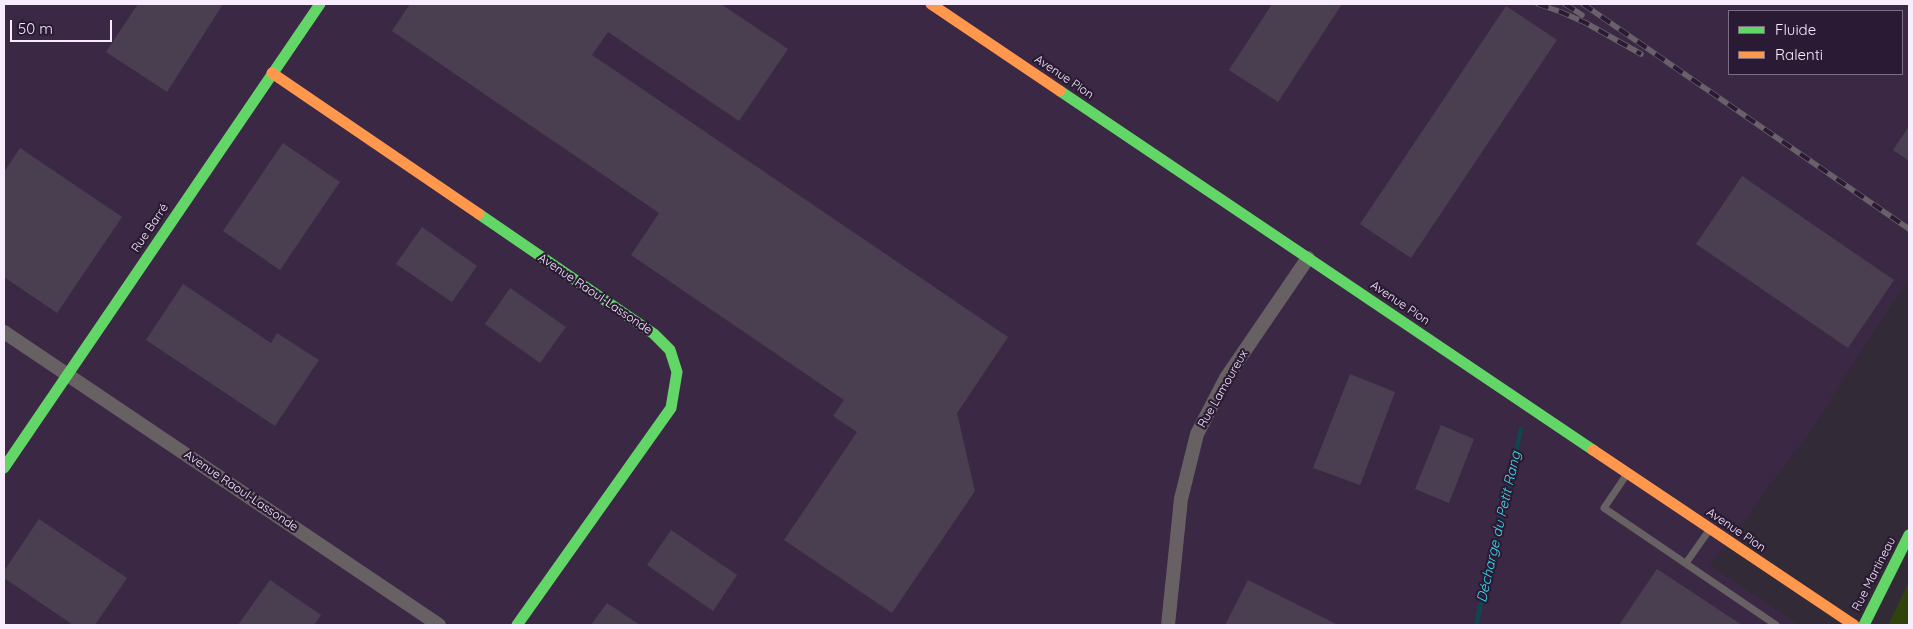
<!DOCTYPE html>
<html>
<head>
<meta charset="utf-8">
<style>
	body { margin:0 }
	#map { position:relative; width:1913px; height:629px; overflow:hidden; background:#332a37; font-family:Quicksand,sans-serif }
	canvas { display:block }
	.frame { position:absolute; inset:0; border:5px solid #f7edfe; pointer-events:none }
	.legend { position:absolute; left:1728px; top:10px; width:175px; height:65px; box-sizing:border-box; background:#2a1a33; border:1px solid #7c6e84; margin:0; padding:6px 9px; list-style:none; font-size:15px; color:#f7edfe }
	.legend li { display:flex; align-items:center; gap:10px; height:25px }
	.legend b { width:25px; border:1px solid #7c6e84 }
	.scale { position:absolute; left:10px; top:20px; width:102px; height:22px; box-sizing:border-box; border:2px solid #f7edfe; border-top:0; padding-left:6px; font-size:15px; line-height:18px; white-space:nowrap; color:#f7edfe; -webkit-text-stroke:4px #2a1a33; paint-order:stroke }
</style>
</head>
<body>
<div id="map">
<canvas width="1913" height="629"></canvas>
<div class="frame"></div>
<ul class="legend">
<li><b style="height:6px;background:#63d668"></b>Fluide</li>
<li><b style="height:6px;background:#ff974d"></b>Ralenti</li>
</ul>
<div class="scale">50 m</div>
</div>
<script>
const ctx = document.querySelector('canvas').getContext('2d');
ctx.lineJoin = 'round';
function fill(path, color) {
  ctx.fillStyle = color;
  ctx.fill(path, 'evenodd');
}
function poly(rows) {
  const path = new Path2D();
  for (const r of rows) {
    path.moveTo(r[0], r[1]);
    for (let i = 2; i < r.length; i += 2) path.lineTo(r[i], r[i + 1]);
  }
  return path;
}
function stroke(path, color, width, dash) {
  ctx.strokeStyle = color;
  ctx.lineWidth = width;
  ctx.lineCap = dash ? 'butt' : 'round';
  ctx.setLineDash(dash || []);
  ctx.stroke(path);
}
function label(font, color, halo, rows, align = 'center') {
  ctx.font = font + ' Quicksand,sans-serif';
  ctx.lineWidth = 4.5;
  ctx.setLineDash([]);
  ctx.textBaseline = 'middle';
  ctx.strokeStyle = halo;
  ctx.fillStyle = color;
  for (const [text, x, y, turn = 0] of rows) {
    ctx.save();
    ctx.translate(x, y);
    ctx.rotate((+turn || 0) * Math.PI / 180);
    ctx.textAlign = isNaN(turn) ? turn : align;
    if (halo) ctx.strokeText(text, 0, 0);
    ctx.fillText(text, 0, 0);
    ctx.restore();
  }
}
fill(poly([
	[4,4,1909,4,1909,277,1808,434,1710,566,1799,625,5,625],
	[1729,11,1902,11,1902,74,1729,74]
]), '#3b2845');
fill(poly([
	[1909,582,1909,625,1888,625]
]), '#2e440b');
stroke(poly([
	[1476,625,1521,429]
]), '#0e474f', 4.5);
fill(poly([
	[138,4,223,4,167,92,106,52],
	[410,4,721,4,788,49,739,121,608,32,592,55,1008,337,957,413,975,491,892,613,784,540,857,432,833,416,844,400,631,255,659,213,392,31],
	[1272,4,1342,4,1278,102,1229,70],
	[1506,6,1557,40,1411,258,1360,224],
	[1909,126,1909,161,1893,150],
	[283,143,340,182,280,270,223,231],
	[20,148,122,217,57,313,4,277,4,172],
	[1742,176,1894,280,1848,348,1696,244],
	[422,227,477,266,452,302,396,264],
	[183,284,271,343,277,333,319,360,275,426,146,340],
	[510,288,566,327,540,363,485,324],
	[1350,374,1395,392,1360,485,1313,468],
	[1441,425,1474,439,1449,503,1415,489],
	[39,519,127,578,95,625,73,625,4,578,4,571],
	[671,530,737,575,713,611,647,565],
	[1657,569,1742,625,1619,625],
	[270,580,321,615,314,625,238,625],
	[1248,580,1338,625,1225,625],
	[607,603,640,625,591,625]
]), '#4a3f50');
stroke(poly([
	[1627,474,1604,508,1776,625],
	[1686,563,1710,529]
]), '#686164', 7);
stroke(poly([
	[4,332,439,625],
	[1168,625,1181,499,1197,434,1226,378,1308,258]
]), '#686164', 14);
stroke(poly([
	[1060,91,1593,450],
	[479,214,654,334,670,350,677,372,671,408,517,625],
	[4,468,320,4],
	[1864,625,1909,535]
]), '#63d668', 11);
stroke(poly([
	[931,4,1060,91],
	[272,73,479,214],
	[1593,450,1854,625]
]), '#ff974d', 11);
const rail = poly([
	[1538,4,1561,12,1586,23,1641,54],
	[1565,4,1582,15],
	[1583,4,1909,229]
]);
stroke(rail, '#696169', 5.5);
stroke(rail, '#2a1a33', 4, [11]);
label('12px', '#f7edfe', '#2a1a33', [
	["Avenue Pion",1064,77,34],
	["Rue Barré",150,228,-56],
	["Avenue Raoul-Lassonde",595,294,34],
	["Avenue Pion",1400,303,34],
	["Rue Lamoureux",1223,389,-60],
	["Avenue Raoul-Lassonde",241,491,34],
	["Avenue Pion",1736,530,34],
	["Rue Martineau",1874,574,-63]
]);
label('italic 14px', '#3adef1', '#2a1a33', [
	["Décharge du Petit Rang",1499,527,-77]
]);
</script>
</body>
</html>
